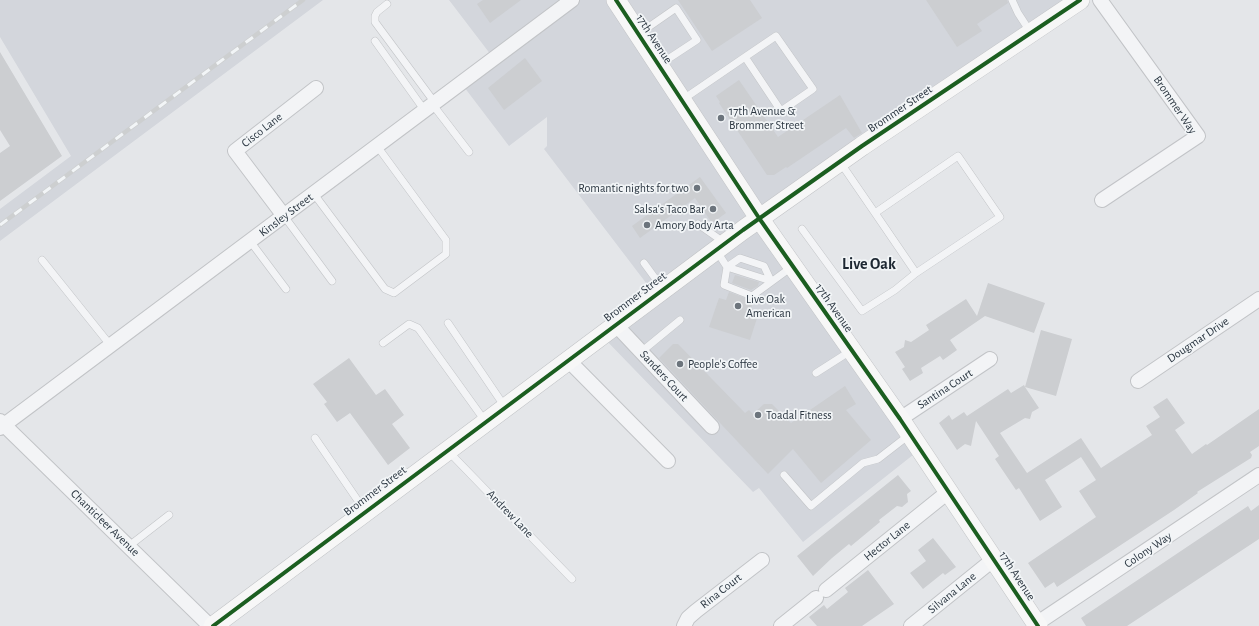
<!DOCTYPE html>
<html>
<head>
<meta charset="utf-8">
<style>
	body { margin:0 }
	canvas { display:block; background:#e4e6e9 }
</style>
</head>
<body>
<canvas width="1259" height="626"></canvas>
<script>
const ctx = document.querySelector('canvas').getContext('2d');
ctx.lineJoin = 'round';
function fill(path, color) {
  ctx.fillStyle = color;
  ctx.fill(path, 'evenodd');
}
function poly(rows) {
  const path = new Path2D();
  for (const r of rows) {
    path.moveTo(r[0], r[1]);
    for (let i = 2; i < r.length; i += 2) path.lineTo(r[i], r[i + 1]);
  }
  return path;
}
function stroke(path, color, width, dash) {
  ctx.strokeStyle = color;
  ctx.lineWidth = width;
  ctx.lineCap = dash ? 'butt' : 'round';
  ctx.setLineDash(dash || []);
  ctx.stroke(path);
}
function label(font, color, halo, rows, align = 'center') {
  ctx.font = font + ' "Alegreya Sans",sans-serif';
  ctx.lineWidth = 3.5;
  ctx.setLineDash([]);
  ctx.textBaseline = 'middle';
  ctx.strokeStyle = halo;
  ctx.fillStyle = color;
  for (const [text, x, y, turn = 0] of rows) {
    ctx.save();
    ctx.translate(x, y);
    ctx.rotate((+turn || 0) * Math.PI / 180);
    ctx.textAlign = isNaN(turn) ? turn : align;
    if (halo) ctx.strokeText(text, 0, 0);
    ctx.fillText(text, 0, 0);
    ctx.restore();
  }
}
fill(poly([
	[0,0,323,0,0,241,0,209,71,156,0,37],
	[449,0,1084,0,760,218,918,451,803,542,759,488,753,492,602,336,656,296,544,149,547,146,547,117,509,146,458,79,491,55]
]), '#d3d6dc');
fill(poly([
	[483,0,521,0,490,23,477,4],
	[678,0,750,0,762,18,712,51],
	[926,0,1007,0,1008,3,977,24,982,31,957,47],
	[0,52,62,156,0,201,0,153,10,146,0,130],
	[525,58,542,81,504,110,488,88],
	[739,80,778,137,840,95,862,133,854,138,846,128,787,168,786,167,774,175,767,175,719,103,720,102,716,96],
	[700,177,726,213,712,223,695,198,640,238,632,226],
	[735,275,759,282,758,286,751,290,732,283],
	[988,283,1045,303,1034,333,985,316,950,340,957,350,943,360,940,356,921,368,923,373,910,381,902,369,905,367,895,352,904,347,905,340,911,342,929,330,926,325,966,299,977,316],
	[729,292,753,301,751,309,759,312,750,340,709,327,719,298,726,300],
	[1041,330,1072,339,1056,396,1025,387,1039,408,1032,412,1030,419,1025,418,1000,433,1027,473,1081,438,1101,468,1152,435,1146,426,1160,417,1153,407,1167,398,1185,423,1175,430,1192,454,1206,444,1207,445,1259,409,1259,446,1250,452,1252,455,1251,458,1197,492,1198,493,1174,510,1057,587,1054,582,1045,588,1028,563,1096,517,1079,491,1096,480,1081,457,1045,480,1062,507,1040,521,1019,488,1016,490,995,459,999,456,976,421,971,446,965,444,957,450,939,423,949,415,952,420,964,412,967,416,1008,389,1011,393,1024,385,1025,387],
	[673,344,678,344,745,413,749,410,753,414,764,404,772,404,791,423,845,386,856,404,846,410,871,440,821,483,793,449,768,474,659,358],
	[349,358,376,395,385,389,404,415,392,424,410,448,388,465,350,413,337,422,324,404,327,402,313,384],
	[898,475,911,491,907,494,908,502,902,507,897,506,879,520,880,522,851,546,849,544,832,558,813,576,797,556],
	[1259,505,1259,539,1127,626,1086,626,1081,618,1248,506,1251,511],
	[933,538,956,567,945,575,943,573,923,589,910,573,926,561,918,550],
	[868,570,894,604,862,626,817,626,809,617,824,605,827,609,848,592,845,588]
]), '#ccced1');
const service = poly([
	[1012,0,1018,13,1031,33],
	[387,4,377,12,375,16,375,22,435,103],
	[640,33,676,8,697,40,659,65],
	[375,41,425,111],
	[682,100,745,57,776,36,813,89,781,111,745,57],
	[433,105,469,152],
	[840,162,875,213,916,273,1000,217,958,156,875,213],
	[314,194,385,289,394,293,446,254,446,240,377,146],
	[284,216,332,281],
	[698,224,725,243],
	[802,229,862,311,895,290,916,273],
	[250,241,286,289],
	[716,250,727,267,724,285,752,296,793,266],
	[42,260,111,346],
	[644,263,663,289],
	[727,267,740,258,764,266,771,281],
	[727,267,771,281],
	[448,323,505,407],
	[383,343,409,324,418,328,485,421],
	[641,352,680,320],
	[816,373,852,350],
	[315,438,365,511],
	[448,451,572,579],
	[784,475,811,506,863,463,878,459,909,435],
	[129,546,169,515]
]);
const minor = poly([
	[1100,0,1198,136,1102,200],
	[284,216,235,151,316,88],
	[615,324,712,427],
	[568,360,668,461],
	[1138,381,1259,299],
	[900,419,990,359],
	[0,421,210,626],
	[0,428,572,0],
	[826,590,948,492],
	[1036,624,1259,475],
	[684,626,688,618,696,611,762,560],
	[781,626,816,598],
	[911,626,994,559]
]);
const secondary = poly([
	[616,0,759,218,900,419,1038,626],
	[213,626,743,230,862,146,1080,0]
]);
stroke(service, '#c2c4c7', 8);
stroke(minor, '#c2c4c7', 16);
stroke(secondary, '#c2c4c7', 20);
stroke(service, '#f3f4f6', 7);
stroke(minor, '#f3f4f6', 14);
stroke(secondary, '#f7f7f7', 19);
const rail = poly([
	[0,225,303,0]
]);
stroke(rail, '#cdcfd0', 4.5);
stroke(rail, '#f2f5f7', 3, [9]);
stroke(poly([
	[616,0,759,218,900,419,1038,626],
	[213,626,743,230,862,146,1080,0]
]), '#1b5e20', 4);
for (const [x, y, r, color] of [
	[721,118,4,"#6c747c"],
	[697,188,4,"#6c747c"],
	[713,209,4,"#6c747c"],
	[647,225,4,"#6c747c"],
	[738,306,4,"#6c747c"],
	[680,364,4,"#6c747c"],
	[758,415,4,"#6c747c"]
]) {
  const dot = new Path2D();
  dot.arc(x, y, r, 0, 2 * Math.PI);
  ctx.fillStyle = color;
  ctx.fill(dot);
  stroke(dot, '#f2f5f7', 1.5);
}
label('12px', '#2b3641', '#f2f5f7', [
	["17th Avenue",654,39,57],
	["Brommer Way",1175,105,56],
	["Brommer Street",900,109,-34],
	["Cisco Lane",262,130,-38],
	["Kinsley Street",286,215,-37],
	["Brommer Street",635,297,-37],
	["17th Avenue",834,308,55],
	["Dougmar Drive",1198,340,-34],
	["Sanders Court",664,376,47],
	["Santina Court",945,389,-33],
	["Brommer Street",375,491,-37],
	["Andrew Lane",510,514,46],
	["Chanticleer Avenue",105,523,44],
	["Hector Lane",887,541,-39],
	["Colony Way",1148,550,-34],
	["17th Avenue",1017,576,57],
	["Rina Court",721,591,-38],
	["Silvana Lane",952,593,-39]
]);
label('12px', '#2b3641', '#f2f5f7', [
	["17th Avenue &",729,111],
	["Brommer Street",729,125],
	["Romantic nights for two",689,188,"right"],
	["Salsa's Taco Bar",705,209,"right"],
	["Amory Body Arta",655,225],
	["Live Oak",746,299],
	["American",746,313],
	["People's Coffee",688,364],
	["Toadal Fitness",766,415]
], 'left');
label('bold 16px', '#1d2732', '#f2f5f7', [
	["Live Oak",869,264]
]);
</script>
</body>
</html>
